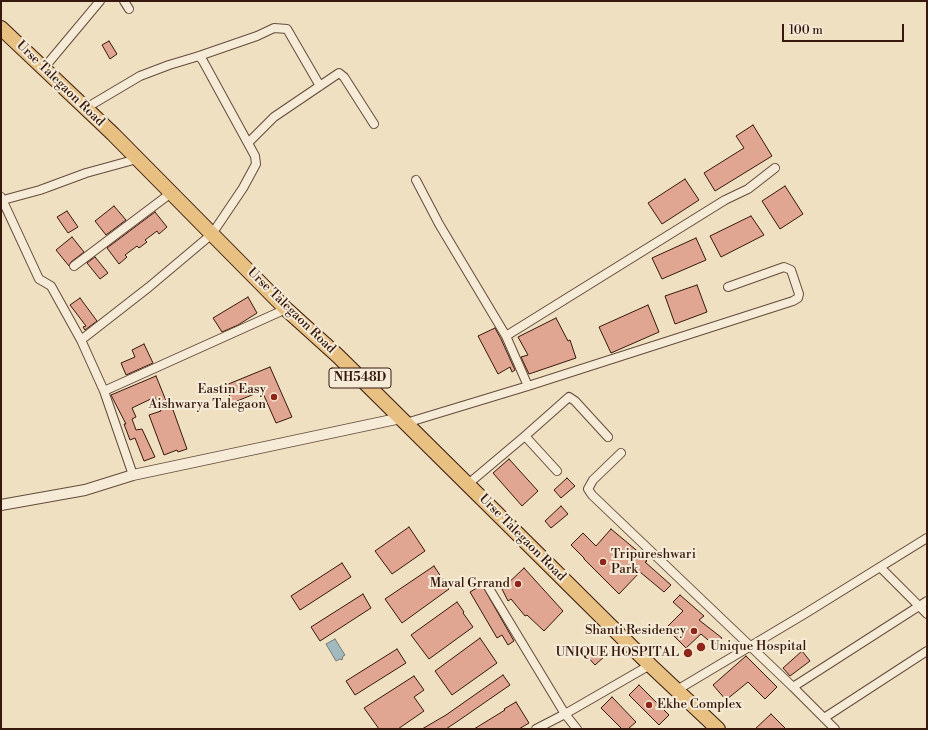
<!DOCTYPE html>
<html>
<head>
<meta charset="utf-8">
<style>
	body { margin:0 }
	#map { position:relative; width:928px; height:730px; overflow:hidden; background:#f0e0c2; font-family:"Libre Bodoni",serif }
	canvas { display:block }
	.frame { position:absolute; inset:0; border:2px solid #36180c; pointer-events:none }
	.scale { position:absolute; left:782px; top:24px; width:122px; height:18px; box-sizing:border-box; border:2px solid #36180c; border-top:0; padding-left:5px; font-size:12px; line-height:14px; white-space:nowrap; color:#36180c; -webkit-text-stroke:3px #f5ebd7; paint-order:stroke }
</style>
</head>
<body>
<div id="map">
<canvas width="928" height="730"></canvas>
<div class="frame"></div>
<div class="scale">100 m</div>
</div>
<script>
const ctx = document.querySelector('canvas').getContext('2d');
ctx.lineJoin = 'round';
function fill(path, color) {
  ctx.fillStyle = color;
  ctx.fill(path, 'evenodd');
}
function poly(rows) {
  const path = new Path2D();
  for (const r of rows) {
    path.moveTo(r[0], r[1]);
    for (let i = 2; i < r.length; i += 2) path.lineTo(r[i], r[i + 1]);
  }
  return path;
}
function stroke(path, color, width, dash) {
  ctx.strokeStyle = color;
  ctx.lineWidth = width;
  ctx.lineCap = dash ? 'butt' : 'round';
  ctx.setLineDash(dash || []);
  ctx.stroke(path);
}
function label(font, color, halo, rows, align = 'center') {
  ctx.font = font + ' "Libre Bodoni",serif';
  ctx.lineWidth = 4;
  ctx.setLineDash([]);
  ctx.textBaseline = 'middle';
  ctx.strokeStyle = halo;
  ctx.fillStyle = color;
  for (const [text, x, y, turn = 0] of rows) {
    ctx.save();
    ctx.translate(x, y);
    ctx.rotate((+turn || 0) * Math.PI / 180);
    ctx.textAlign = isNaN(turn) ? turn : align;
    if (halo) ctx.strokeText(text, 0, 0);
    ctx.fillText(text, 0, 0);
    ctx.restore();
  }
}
const water = poly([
	[335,639,345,655,343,656,342,660,340,659,336,661,326,644,335,639]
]);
fill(water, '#a1babf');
stroke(water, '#767977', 1);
const building = poly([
	[109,41,117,54,110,59,102,45,109,41],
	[753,125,772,156,715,191,704,173,744,148,736,136,753,125],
	[685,179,699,200,662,224,648,203,685,179],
	[785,186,803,214,780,229,762,201,785,186],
	[114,206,126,220,106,235,95,221,114,206],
	[67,211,78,227,68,233,57,217,67,211],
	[155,212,167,227,159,234,157,231,145,240,147,242,139,248,137,246,125,255,127,257,119,264,107,248,155,212],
	[751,216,764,235,721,257,710,236,751,216],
	[72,237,84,252,71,262,69,266,56,250,72,237],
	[696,238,706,260,662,279,652,258,696,238],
	[95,257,108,273,100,279,87,263,95,257],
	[697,285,707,312,675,324,665,296,697,285],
	[248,297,257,313,238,325,222,332,213,318,248,297],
	[80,298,97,321,85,330,83,327,86,326,70,305,80,298],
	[648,305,659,332,611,353,599,327,648,305],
	[556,318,568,341,570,340,576,358,529,374,521,357,528,355,518,337,556,318],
	[495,328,501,339,515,370,512,372,510,367,498,374,478,336,495,328],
	[144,344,153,363,126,375,121,363,135,357,132,350,144,344],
	[270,367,292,417,276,423,262,391,232,403,226,385,270,367],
	[156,376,169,408,172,407,187,449,178,452,177,450,164,455,149,415,161,411,155,397,132,408,136,417,132,419,136,430,142,429,155,457,144,461,135,438,130,440,124,424,126,424,111,395,156,376],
	[509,459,538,491,522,506,493,473,509,459],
	[567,478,575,486,561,498,554,490,567,478],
	[561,506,568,514,551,528,545,521,561,506],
	[409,527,425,551,392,574,375,551,409,527],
	[611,529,641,554,641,555,647,561,645,562,671,585,664,592,640,572,619,594,584,559,584,558,571,545,583,533,596,546,611,529],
	[342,563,351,577,300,610,291,596,342,563],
	[434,566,449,589,402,623,385,599,434,566],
	[524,568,563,611,544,631,527,615,525,616,511,599,508,601,502,589,524,568],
	[482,585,514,641,508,645,502,635,497,638,470,592,482,585],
	[363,594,371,608,320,641,311,627,363,594],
	[680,595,704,616,699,620,722,638,714,645,701,634,686,648,666,628,683,611,673,602,680,595],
	[457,602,464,612,463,613,473,627,429,659,411,635,457,602],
	[480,638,497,663,452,695,435,671,480,638],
	[595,645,605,656,595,665,585,654,595,645],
	[397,649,406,663,355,695,346,681,397,649],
	[802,651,810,661,790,676,783,668,802,651],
	[746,656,777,687,765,699,748,682,726,700,713,685,746,656],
	[503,675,510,685,458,721,446,729,422,729,446,715,503,675],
	[414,676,424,690,414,697,424,711,398,729,379,729,364,708,414,676],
	[639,685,669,715,659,725,629,695,639,685],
	[612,697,636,722,628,729,622,729,601,708,612,697],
	[516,702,529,723,519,729,474,729,505,710,504,709,516,702],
	[771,714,786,729,755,729,771,714]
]);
fill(building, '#e0a691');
stroke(building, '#36180c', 1);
const minor = poly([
	[124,1,129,9],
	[44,68,100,1],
	[86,108,140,76,169,65,199,56,257,36,274,28,287,29,320,86],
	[248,143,274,117,339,73,344,77,374,124],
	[416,180,439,224,506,336,528,386],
	[1,197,39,279,51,286,81,340,104,391,133,475],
	[1,205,3,200,40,190,86,173,137,159],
	[74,266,171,193],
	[506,336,725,200,748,189,775,168],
	[81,340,149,287,212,234,243,188,256,164,255,156,203,61,199,56],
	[104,391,286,309],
	[406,423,528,386,793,301,798,298,799,294,791,270,784,267,728,287],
	[621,453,593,480,588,489,592,495,793,687,835,729],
	[557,471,525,436,569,397,575,401,608,437],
	[468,484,525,436],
	[880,567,927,614],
	[487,585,565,714,577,729],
	[793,687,927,601],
	[677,690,806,613,927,538],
	[824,718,927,651],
	[536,729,565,714,650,665]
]);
const tertiary = poly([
	[1,505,85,490,133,475,401,418]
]);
const trunk = poly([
	[1,28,113,134,286,309,338,356,650,665,718,729]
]);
stroke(minor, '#644a3a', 10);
stroke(tertiary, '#644a3a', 12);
stroke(trunk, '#36180c', 16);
stroke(minor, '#f5ebd7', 8);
stroke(tertiary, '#f5ebd7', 10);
stroke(trunk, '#e8c081', 14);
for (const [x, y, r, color] of [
	[274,397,4,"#8f2418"],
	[603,562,4,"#8f2418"],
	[518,584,4,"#8f2418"],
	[694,631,4,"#8f2418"],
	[701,647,5,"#8f2418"],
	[688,653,5,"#8f2418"],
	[649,705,4,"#8f2418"]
]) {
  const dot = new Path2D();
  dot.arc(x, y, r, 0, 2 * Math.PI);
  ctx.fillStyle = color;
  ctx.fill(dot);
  stroke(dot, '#f5ebd7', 1.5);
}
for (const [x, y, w] of [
	[360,378,62]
]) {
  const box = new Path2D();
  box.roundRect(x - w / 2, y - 10, w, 20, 3);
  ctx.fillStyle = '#f5ebd7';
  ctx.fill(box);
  stroke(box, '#36180c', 1);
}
label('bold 12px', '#36180c', null, [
	["NH548D",360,378]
]);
label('13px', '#36180c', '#f5ebd7', [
	["Urse Talegaon Road",60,84,44],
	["Urse Talegaon Road",291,311,44],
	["Urse Talegaon Road",522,538,45]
]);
label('13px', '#36180c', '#f5ebd7', [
	["Eastin Easy",266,390],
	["Aishwarya Talegaon",266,405],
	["Tripureshwari",611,555,"left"],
	["Park",611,570,"left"],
	["Maval Grrand",510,584],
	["Shanti Residency",686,631],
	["Unique Hospital",710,647,"left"],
	["UNIQUE HOSPITAL",679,653],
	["Ekhe Complex",657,705,"left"]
], 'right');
</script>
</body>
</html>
